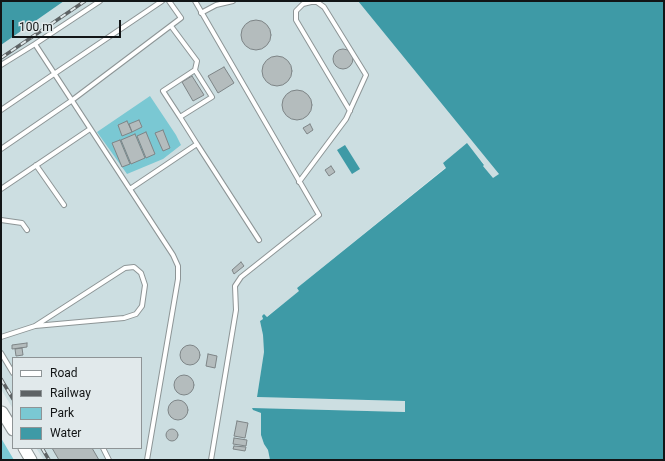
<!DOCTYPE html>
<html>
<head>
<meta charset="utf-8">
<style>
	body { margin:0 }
	#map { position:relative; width:665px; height:461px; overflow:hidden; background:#e1e9eb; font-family:Roboto,sans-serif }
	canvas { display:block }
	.frame { position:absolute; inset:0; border:2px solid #121516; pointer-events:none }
	.legend { position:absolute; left:12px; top:357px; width:130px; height:92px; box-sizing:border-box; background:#e1e9eb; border:1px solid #8e9496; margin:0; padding:5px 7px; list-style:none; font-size:12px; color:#121516 }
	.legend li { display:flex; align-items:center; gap:8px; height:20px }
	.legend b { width:20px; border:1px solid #8e9496 }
	.scale { position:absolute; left:12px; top:20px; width:109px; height:18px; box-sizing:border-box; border:2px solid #121516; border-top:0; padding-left:5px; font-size:12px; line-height:14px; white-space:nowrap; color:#121516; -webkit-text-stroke:3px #e1e9eb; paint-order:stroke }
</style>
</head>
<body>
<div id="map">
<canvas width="665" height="461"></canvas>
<div class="frame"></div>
<ul class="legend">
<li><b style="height:5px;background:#fff"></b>Road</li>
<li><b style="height:5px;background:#5e6365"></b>Railway</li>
<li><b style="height:11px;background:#7ac8d3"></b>Park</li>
<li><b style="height:11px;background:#3e9aa6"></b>Water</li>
</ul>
<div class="scale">100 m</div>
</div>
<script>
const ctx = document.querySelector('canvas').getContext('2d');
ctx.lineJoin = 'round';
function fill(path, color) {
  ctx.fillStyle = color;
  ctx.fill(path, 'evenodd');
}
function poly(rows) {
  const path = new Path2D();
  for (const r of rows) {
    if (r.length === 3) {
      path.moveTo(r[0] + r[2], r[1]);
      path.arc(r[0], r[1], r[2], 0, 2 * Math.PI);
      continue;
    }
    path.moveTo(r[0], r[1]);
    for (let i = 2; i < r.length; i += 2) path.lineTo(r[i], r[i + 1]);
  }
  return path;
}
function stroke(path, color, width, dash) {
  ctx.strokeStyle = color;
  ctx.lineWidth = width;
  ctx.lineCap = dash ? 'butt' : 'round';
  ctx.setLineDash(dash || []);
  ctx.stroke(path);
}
fill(poly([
	[64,1,358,1,499,174,493,179,483,166,484,164,467,144,443,163,446,167,297,288,300,291,266,317,262,317,263,319,260,321,263,335,264,352,257,397,405,401,405,412,252,408,253,410,261,413,261,435,264,444,268,450,270,460,44,460,36,448,141,448,141,358,13,358,13,409,1,389,1,45]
]), '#ccdee1');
fill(poly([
	[150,96,176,135,181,145,163,159,127,174,97,132],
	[1,438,14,460,1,460]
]), '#7ac8d3');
fill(poly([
	[1,1,64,1,1,45],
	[358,1,664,1,664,460,270,460,268,450,264,444,261,435,261,413,253,410,252,408,405,412,405,401,257,397,264,352,263,335,260,321,263,319,262,316,264,314,267,317,299,291,297,288,446,168,443,163,467,143,484,165,483,166,493,178,499,174],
	[345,145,360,169,352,174,337,150]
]), '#3e9aa6');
const building = poly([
	[256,35,15],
	[343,59,10],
	[277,71,15],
	[224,67,234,83,218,93,208,76,224,67],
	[192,76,204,95,193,101,182,82,192,76],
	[297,105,15],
	[139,120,142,127,132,132,129,124,139,120],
	[127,121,132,132,122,136,118,125,127,121],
	[310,124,313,130,307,134,303,128,310,124],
	[163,130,170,148,163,151,155,133,163,130],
	[146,132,155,154,146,158,137,136,146,132],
	[135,134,145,158,131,164,121,140,135,134],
	[120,140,130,164,122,167,112,143,120,140],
	[331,166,335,172,329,176,325,170,331,166],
	[241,262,244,266,234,274,232,270,241,262],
	[27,343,27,347,12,349,12,345,27,343],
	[190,355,10],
	[22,348,23,355,16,356,15,349,22,348],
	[208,354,217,356,215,368,206,366,208,354],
	[184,385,10],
	[178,410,10],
	[237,421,248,423,245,438,234,436,237,421],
	[172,435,6],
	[234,438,247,440,246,446,233,444,234,438],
	[234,446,246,447,245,451,233,449,234,446],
	[52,448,92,448,99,460,59,460,52,448]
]);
fill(building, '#b4bcbd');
stroke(building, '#7e8587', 1);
const service = poly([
	[195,1,319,215,241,277,235,286,236,310,211,460],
	[201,13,216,5,233,1],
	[171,26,197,61,195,70,212,97,180,117,163,91,195,70],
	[35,44,173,255,178,266,178,279,147,460],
	[1,65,35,44,100,1],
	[1,110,54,74,162,1],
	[197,144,259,240],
	[1,149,71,101,181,18,169,1],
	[36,165,64,205],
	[299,182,346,119,366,75,324,7,317,2,311,2,303,4,296,11,296,20,350,111],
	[1,189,90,129],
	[130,189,197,144,180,117],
	[1,220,22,223,27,230],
	[1,337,35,326,125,268,134,267,141,273,145,285,142,306,136,314,124,318,35,326],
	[1,353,13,373],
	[103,448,109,460]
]);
const secondary = poly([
	[2,412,13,430],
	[24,448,31,460]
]);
stroke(service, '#8d9596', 6);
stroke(secondary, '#8d9596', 13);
stroke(service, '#fff', 4);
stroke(secondary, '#fff', 11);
const rail = poly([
	[1,58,85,1],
	[1,379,13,399],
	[42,448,49,460]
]);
stroke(rail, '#5e6365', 3.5);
stroke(rail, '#e1e9eb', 2, [6]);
</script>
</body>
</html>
